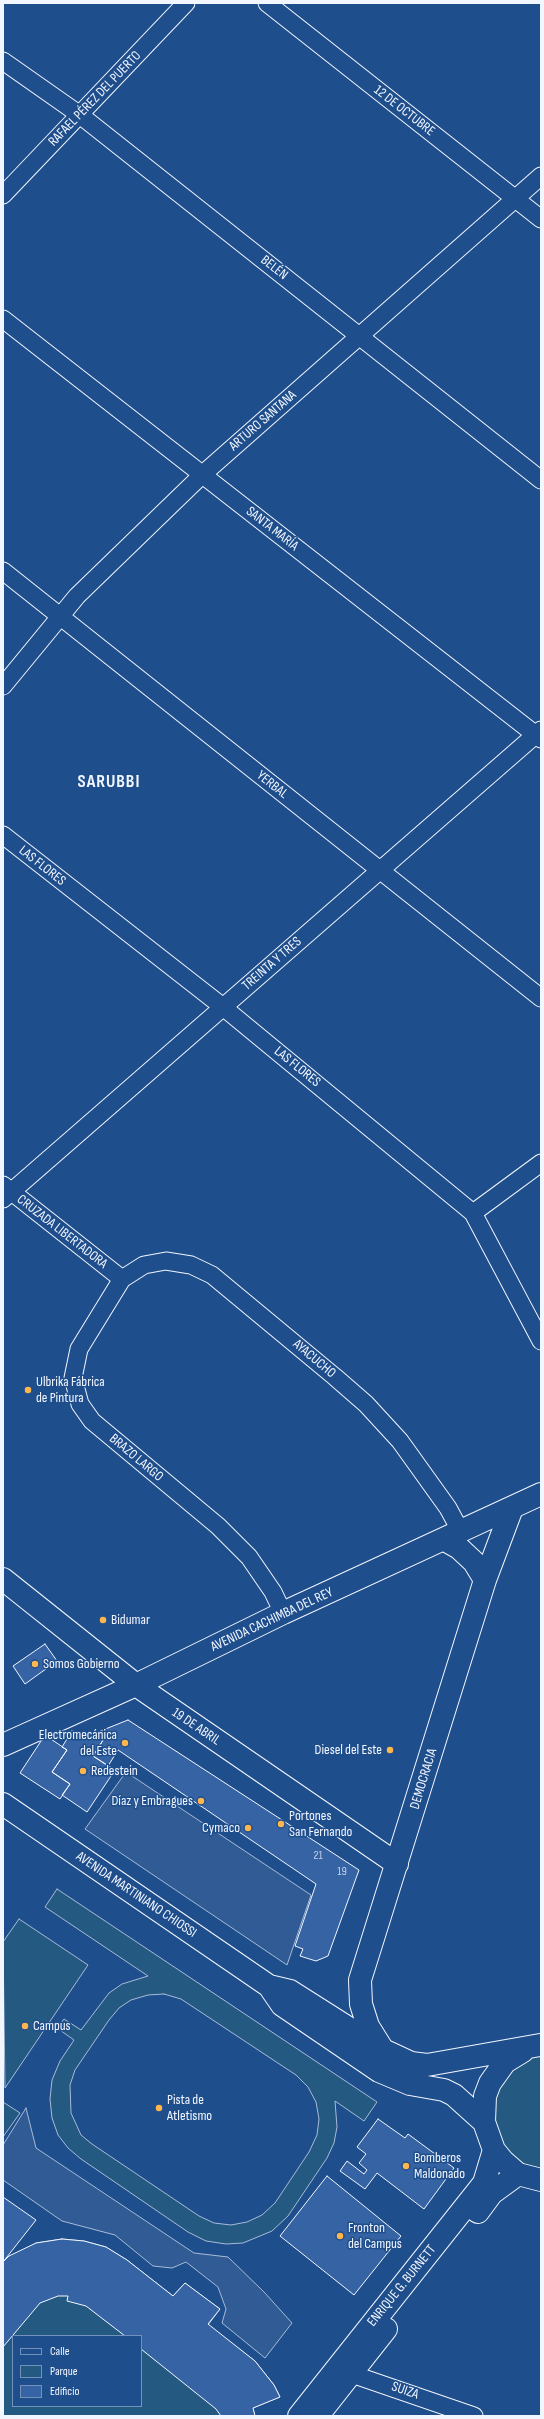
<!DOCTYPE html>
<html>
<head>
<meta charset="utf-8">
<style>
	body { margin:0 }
	#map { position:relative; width:544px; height:2419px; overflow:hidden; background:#1f4e8c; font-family:"Sofia Sans Condensed",sans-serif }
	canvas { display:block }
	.frame { position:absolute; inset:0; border:4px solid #f2f6ff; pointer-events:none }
	.legend { position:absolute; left:12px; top:2335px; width:130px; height:72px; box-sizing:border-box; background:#1f4e8c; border:1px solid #7391ba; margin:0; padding:5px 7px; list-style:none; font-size:12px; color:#f2f6ff }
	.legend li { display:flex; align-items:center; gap:8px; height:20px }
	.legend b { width:20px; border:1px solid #7391ba }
</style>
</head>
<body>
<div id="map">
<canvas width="544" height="2419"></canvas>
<div class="frame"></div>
<ul class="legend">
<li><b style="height:5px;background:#1f4e8c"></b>Calle</li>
<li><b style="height:11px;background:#245a82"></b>Parque</li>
<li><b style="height:11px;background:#3563a3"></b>Edificio</li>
</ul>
</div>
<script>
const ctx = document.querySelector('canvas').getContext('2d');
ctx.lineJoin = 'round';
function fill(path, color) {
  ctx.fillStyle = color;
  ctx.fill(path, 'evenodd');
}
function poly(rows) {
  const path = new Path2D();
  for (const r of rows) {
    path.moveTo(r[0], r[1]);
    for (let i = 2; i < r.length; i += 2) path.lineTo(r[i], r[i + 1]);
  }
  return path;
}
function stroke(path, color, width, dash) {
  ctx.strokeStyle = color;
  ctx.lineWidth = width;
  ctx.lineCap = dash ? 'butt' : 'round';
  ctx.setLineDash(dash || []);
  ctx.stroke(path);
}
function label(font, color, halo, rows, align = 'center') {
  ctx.font = font + ' "Sofia Sans Condensed",sans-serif';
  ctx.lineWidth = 3;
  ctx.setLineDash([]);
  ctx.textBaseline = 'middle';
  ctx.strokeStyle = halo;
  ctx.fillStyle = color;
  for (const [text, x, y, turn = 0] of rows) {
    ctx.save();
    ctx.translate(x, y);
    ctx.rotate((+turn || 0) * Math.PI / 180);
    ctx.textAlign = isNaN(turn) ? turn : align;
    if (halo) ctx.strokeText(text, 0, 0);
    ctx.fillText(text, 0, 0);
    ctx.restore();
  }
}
const green = poly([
	[57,1889,377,2102,364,2121,335,2101,337,2127,334,2143,327,2158,288,2216,272,2231,243,2243,226,2244,206,2241,188,2232,81,2159,68,2148,58,2135,52,2118,50,2099,52,2080,60,2061,74,2040,57,2028,64,2019,81,2030,109,1993,122,1984,148,1976,45,1907,57,1889],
	[164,1994,181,1999,296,2075,308,2087,316,2102,319,2119,317,2135,309,2152,275,2203,262,2215,247,2222,231,2225,214,2223,199,2216,92,2144,81,2135,71,2113,70,2085,75,2070,109,2020,119,2008,131,2000,148,1995,164,1994],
	[19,1919,88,1965,5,2088,3,1942,19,1919],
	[541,2045,541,2180,494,2150,490,2083,541,2045],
	[3,2102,20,2113,3,2137,3,2102],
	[62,2239,84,2241,106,2247,127,2260,173,2296,185,2283,220,2309,208,2325,255,2361,274,2385,280,2397,253,2408,255,2416,3,2416,3,2262,36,2243,62,2239],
	[13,2336,141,2336,141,2406,13,2406,13,2336]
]);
fill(green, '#245a82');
stroke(green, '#a8bbd7', 1);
const parking = poly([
	[126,1772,311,1895,287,1965,85,1829,126,1772],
	[26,2108,36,2148,194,2253,228,2257,264,2292,292,2323,265,2358,222,2323,226,2309,218,2287,186,2262,172,2268,153,2266,115,2235,62,2221,3,2180,3,2145,26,2108]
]);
fill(parking, '#305b95');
stroke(parking, '#a8bbd7', 1);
const building = poly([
	[45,1644,57,1661,25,1684,13,1666,45,1644],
	[128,1720,359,1870,328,1956,316,1961,300,1956,303,1949,295,1946,316,1884,118,1750,108,1766,93,1756,105,1737,98,1732,128,1720],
	[72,1731,83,1738,98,1732,105,1737,93,1756,115,1770,87,1812,62,1795,70,1784,52,1772,67,1750,62,1747,72,1731],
	[45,1735,67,1750,52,1772,70,1784,60,1799,20,1773,45,1735],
	[378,2119,405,2138,408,2134,454,2168,424,2209,377,2173,365,2189,340,2171,347,2161,364,2174,367,2170,359,2163,366,2154,357,2147,378,2119],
	[327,2176,401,2236,354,2295,280,2236,327,2176],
	[3,2197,36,2220,3,2262,3,2197],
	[62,2239,84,2241,106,2247,127,2260,173,2296,185,2283,220,2309,208,2324,255,2361,274,2385,280,2397,253,2408,255,2416,221,2416,216,2409,141,2349,141,2336,125,2336,86,2306,67,2301,68,2296,58,2296,40,2303,3,2347,3,2262,9,2256,36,2243,62,2239]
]);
fill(building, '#3563a3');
stroke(building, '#f2f6ff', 1);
const minor = poly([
	[267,3,541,219],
	[3,61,80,115,541,480],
	[3,195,186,3],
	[3,319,541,739],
	[3,571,541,998],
	[3,686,77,596,203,474,541,176],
	[3,835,223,1007,473,1213,541,1341],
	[3,1185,122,1279],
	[3,1199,541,730],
	[473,1213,541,1163],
	[283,1613,273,1592,249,1557,218,1526,92,1421,80,1404,73,1378,79,1349,122,1279,144,1265,166,1261,191,1265,212,1275,335,1377,366,1404,400,1441,448,1508,461,1532],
	[340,2370,474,2416]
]);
const tertiary = poly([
	[445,1540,459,1548,474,1562,485,1580],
	[3,1579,136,1685,397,1864],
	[3,1745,136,1685,283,1613,541,1494],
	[3,1804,269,1986,282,2005,379,2071,410,2084,444,2090,454,2095,484,2122],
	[269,1986,290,1991,383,2050,411,2063,427,2065,540,2045],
	[383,2050,368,2026,361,2004,360,1980,485,1580,512,1508],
	[523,2051,505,2062,490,2083,485,2096,484,2122,494,2150,503,2161,518,2174,541,2180],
	[478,2212,492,2193,518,2174],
	[319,2414,386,2329],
	[299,2416,484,2183,494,2150]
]);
stroke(minor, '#f2f6ff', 19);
stroke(tertiary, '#f2f6ff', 24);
stroke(minor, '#1f4e8c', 17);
stroke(tertiary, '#1f4e8c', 22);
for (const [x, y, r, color] of [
	[28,1390,4,"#ffb74d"],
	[103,1620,4,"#ffb74d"],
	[35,1664,4,"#ffb74d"],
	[125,1743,4,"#ffb74d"],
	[390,1750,4,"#ffb74d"],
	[83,1771,4,"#ffb74d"],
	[201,1801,4,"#ffb74d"],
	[281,1824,4,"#ffb74d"],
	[248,1828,4,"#ffb74d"],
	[25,2026,4,"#ffb74d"],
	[159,2108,4,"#ffb74d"],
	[406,2166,4,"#ffb74d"],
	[340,2236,4,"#ffb74d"]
]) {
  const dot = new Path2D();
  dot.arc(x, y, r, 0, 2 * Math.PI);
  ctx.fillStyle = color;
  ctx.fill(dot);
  stroke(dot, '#1f4e8c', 1.5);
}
label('12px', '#c3d1e8', null, [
	["21",318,1856],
	["19",342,1872]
]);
label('14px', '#f2f6ff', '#1f4e8c', [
	["RAFAEL PÉREZ DEL PUERTO",95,99,-46],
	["12 DE OCTUBRE",404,111,38],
	["BELÉN",274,268,38],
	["ARTURO SANTANA",263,421,-41],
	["SANTA MARÍA",272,529,38],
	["YERBAL",272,785,38],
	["LAS FLORES",42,866,38],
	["TREINTA Y TRES",272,964,-41],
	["LAS FLORES",297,1067,39],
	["CRUZADA LIBERTADORA",62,1232,38],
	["AYACUCHO",314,1359,40],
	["BRAZO LARGO",136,1458,40],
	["AVENIDA CACHIMBA DEL REY",272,1620,-25],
	["19 DE ABRIL",196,1727,34],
	["DEMOCRACIA",424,1779,-73],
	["AVENIDA MARTINIANO CHIOSSI",136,1895,34],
	["ENRIQUE G. BURNETT",402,2286,-51],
	["SUIZA",405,2391,19]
]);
label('14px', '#f2f6ff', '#1f4e8c', [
	["Ulbrika Fábrica",36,1382],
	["de Pintura",36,1398],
	["Bidumar",111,1620],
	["Somos Gobierno",43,1664],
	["Electromecánica",117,1735,"right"],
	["del Este",117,1751,"right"],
	["Diesel del Este",382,1750,"right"],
	["Redestein",91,1771],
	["Díaz y Embragues",193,1801,"right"],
	["Portones",289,1816],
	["San Fernando",289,1832],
	["Cymaco",240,1828,"right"],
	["Campus",33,2026],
	["Pista de",167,2100],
	["Atletismo",167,2116],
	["Bomberos",414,2158],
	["Maldonado",414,2174],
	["Fronton",348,2228],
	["del Campus",348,2244]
], 'left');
ctx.letterSpacing = '1px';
label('bold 18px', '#f2f6ff', '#1f4e8c', [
	["SARUBBI",109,782]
]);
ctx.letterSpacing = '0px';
</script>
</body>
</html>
